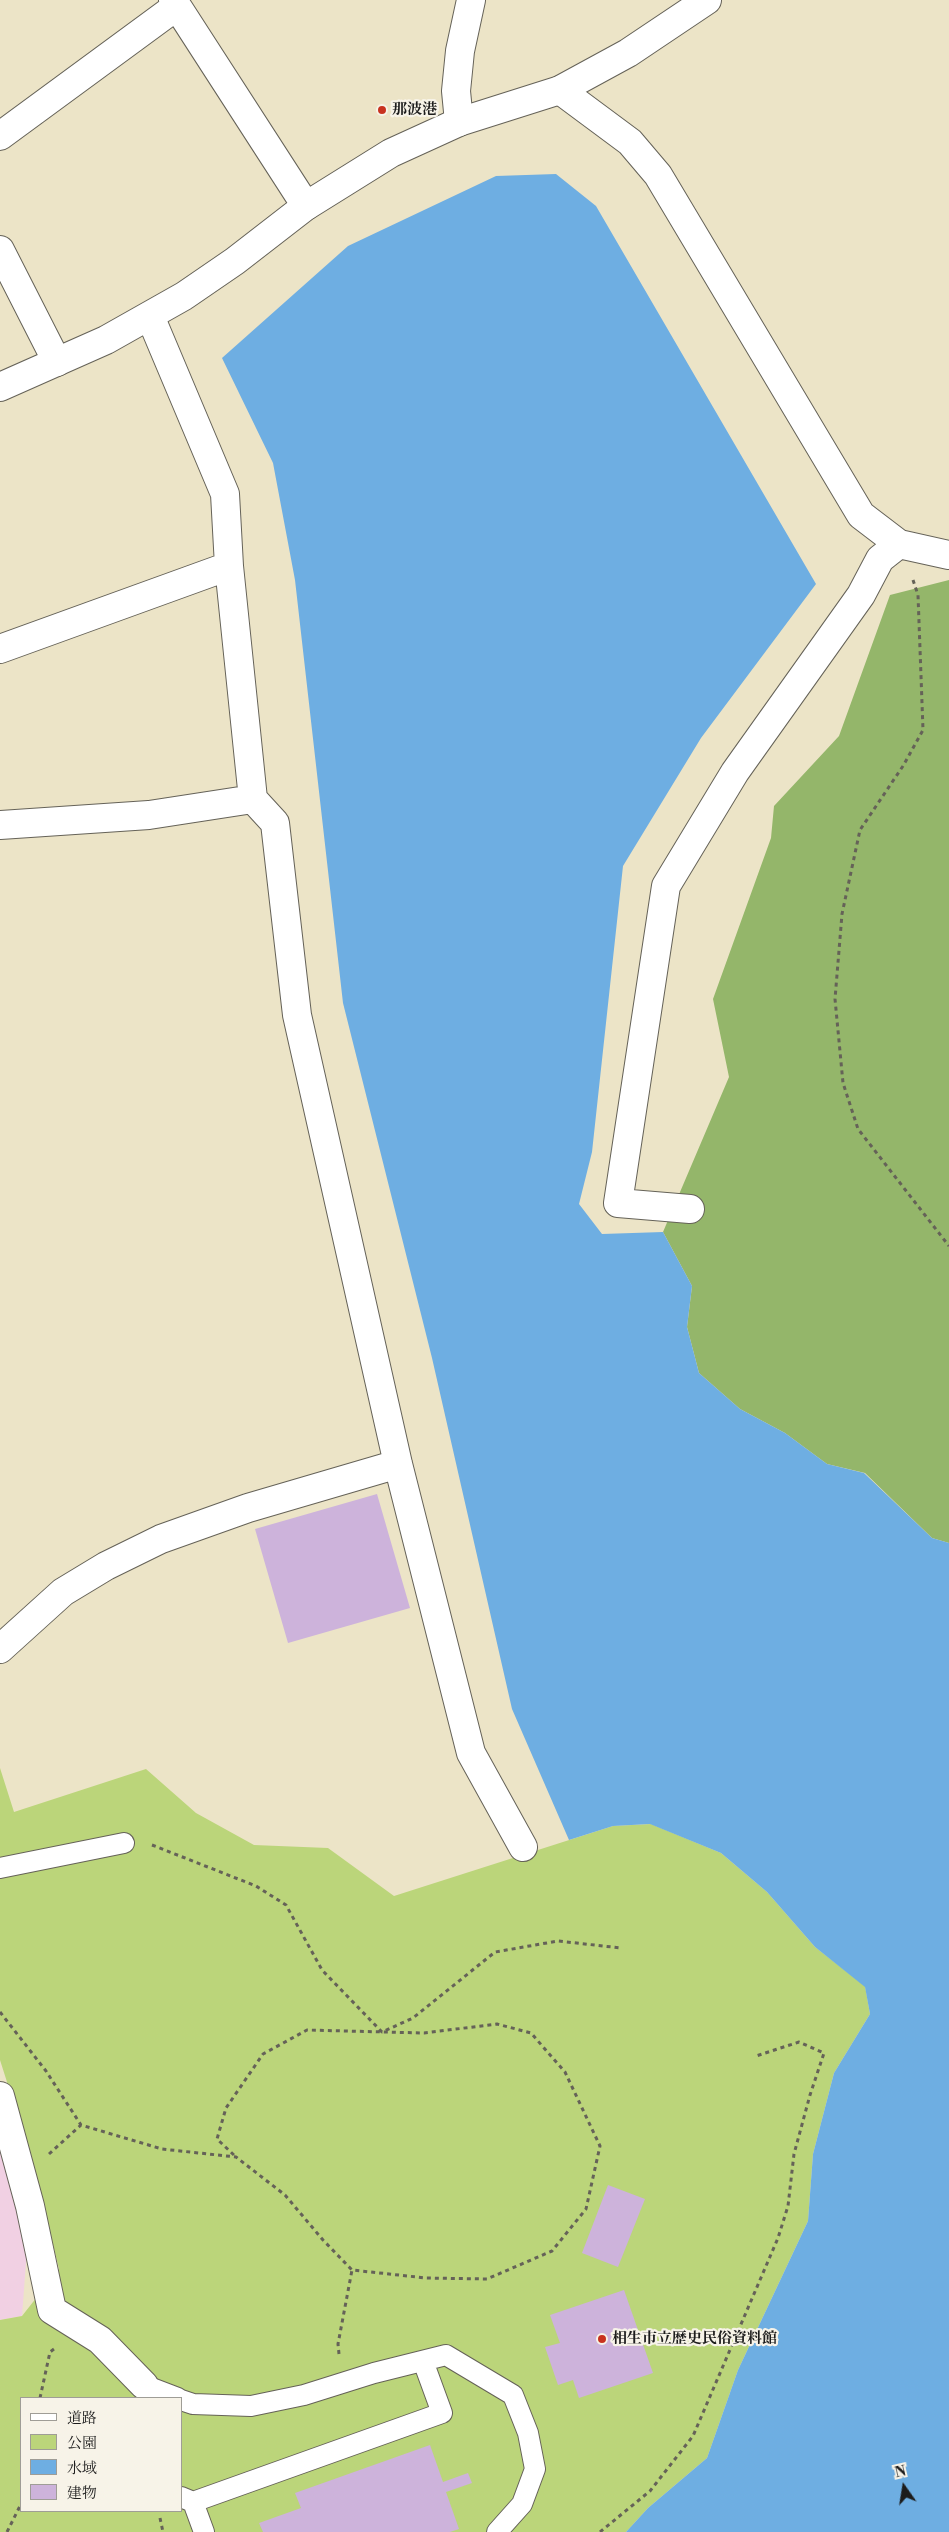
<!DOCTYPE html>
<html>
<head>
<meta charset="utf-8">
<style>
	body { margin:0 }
	#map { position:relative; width:949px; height:2532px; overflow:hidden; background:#ece4c7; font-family:"Libre Bodoni","Noto Serif JP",serif }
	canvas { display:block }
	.legend { position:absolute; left:20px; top:2397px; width:162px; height:115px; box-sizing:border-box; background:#f7f3e8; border:1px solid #9f9d96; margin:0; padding:6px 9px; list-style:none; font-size:15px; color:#1c1c1c }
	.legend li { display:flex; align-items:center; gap:10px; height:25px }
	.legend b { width:25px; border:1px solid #9f9d96 }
	.north { position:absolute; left:879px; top:2462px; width:50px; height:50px; -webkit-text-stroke:4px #f7f3e8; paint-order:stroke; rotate:347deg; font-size:14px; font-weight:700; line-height:20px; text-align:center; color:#1c1c1c }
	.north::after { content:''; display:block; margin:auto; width:18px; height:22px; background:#1c1c1c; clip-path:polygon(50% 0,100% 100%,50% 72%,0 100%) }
</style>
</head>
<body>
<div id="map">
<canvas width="949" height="2532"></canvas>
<ul class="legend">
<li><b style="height:6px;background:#fff"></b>道路</li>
<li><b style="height:14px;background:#bbd57a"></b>公園</li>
<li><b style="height:14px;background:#6eaee2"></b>水域</li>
<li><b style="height:14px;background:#cdb3db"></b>建物</li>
</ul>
<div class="north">N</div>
</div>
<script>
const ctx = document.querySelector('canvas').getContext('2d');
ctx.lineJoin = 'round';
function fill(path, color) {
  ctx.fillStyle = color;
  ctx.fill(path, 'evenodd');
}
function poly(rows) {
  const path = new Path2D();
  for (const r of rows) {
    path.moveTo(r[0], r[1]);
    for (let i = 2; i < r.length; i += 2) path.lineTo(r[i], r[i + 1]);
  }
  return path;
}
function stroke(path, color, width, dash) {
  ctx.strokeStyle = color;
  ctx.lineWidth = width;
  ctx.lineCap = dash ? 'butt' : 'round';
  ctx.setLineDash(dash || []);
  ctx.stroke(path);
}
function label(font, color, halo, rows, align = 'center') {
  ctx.font = font + ' "Libre Bodoni","Noto Serif JP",serif';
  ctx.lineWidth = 4.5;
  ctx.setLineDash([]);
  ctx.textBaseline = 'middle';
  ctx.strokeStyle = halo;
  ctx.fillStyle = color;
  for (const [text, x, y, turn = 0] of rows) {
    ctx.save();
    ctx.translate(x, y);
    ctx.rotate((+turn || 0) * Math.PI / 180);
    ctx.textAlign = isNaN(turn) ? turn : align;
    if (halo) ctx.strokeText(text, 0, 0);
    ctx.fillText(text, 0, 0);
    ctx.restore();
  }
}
fill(poly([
	[0,2134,27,2249,22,2316,0,2320]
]), '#f1d0e3');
fill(poly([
	[0,1768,14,1812,146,1769,196,1813,254,1845,328,1848,394,1896,613,1826,651,1824,721,1853,767,1892,815,1947,865,1986,870,2014,834,2073,813,2154,808,2221,738,2370,707,2458,648,2508,626,2532,0,2532,0,2320,22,2316,59,2269,34,2167,0,2060],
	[21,2398,181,2398,181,2511,21,2511]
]), '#bbd57a');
fill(poly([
	[949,580,949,1543,932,1538,865,1473,827,1464,785,1433,740,1409,699,1373,687,1327,692,1286,663,1232,729,1077,713,999,771,838,774,806,839,736,890,595]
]), '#94b66a');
fill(poly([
	[556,174,596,206,816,584,701,738,623,866,592,1152,579,1204,602,1234,663,1232,692,1286,687,1327,699,1373,740,1409,785,1433,827,1464,864,1473,932,1538,949,1543,949,2532,626,2532,648,2508,707,2458,738,2370,808,2221,813,2154,834,2073,870,2014,865,1987,815,1947,767,1892,721,1853,650,1824,613,1826,569,1840,512,1709,432,1358,343,1003,295,580,273,463,222,358,348,246,496,176]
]), '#6eaee2');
fill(poly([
	[377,1494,410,1608,288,1643,255,1529],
	[608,2185,645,2199,618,2267,582,2253],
	[624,2290,653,2373,579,2398,573,2380,558,2385,545,2347,560,2343,550,2315],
	[430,2445,443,2482,468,2473,472,2483,446,2492,459,2529,450,2532,263,2532,259,2523,301,2508,295,2493]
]), '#cdb3db');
const service = poly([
	[0,1868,124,1843],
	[144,2385,178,2398],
	[181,2400,193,2404,251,2406,304,2395,374,2373,446,2355,513,2395,528,2433,535,2469,522,2504,497,2532],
	[181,2497,193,2502,442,2413,423,2361],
	[193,2502,204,2532]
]);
const minor = poly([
	[173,0,306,206],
	[560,90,630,142,658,175,861,515,899,544,949,555],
	[459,122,456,91,460,51,471,0],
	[0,136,177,6],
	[0,250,57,362],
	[0,649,229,566],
	[253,799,275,823,297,1015,398,1464,471,1753,523,1847],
	[0,825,149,815,253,799,229,566,225,494,150,316],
	[690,1209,618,1203,666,886,735,772,861,595,880,559,899,544],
	[0,1649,63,1592,106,1566,161,1539,248,1508,398,1464],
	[0,2096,30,2206,52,2310,100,2340,144,2385]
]);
const tertiary = poly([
	[0,387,106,340,184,296,235,261,306,206,391,153,459,122,560,90,628,53,707,0]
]);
stroke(service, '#656258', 22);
stroke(minor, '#656258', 30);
stroke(tertiary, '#656258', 30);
stroke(poly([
	[913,580,918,595,923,730,903,766,860,830,842,914,835,999,843,1083,858,1129,949,1246],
	[152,1845,256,1886,286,1905,322,1970,382,2032,413,2018,495,1952,558,1941,621,1948],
	[0,2012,46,2071,81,2125,162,2149,236,2157,285,2195,323,2240,352,2270,426,2278,487,2279,552,2251,586,2209,600,2146,565,2072,531,2033,497,2024,424,2033,307,2030,263,2054,226,2108,217,2139,236,2157],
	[49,2154,81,2125],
	[339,2354,338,2344,352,2270],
	[40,2398,50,2352,54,2349],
	[160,2518,163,2532],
	[7,2532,21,2504],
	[600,2532,650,2491,693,2436,778,2238,788,2206,794,2154,810,2095,824,2053,799,2042,756,2056]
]), '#656258', 3, [4, 4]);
stroke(service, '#fff', 20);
stroke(minor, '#fff', 28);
stroke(tertiary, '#fff', 28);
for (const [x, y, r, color] of [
	[382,110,5,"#c8321e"],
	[602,2339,5,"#c8321e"]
]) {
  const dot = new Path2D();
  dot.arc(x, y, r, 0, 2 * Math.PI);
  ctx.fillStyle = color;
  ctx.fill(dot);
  stroke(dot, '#f7f3e8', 2);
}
label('bold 15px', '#1c1c1c', '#f7f3e8', [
	["那波港",392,110],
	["相生市立歴史民俗資料館",612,2339]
], 'left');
</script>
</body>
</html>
